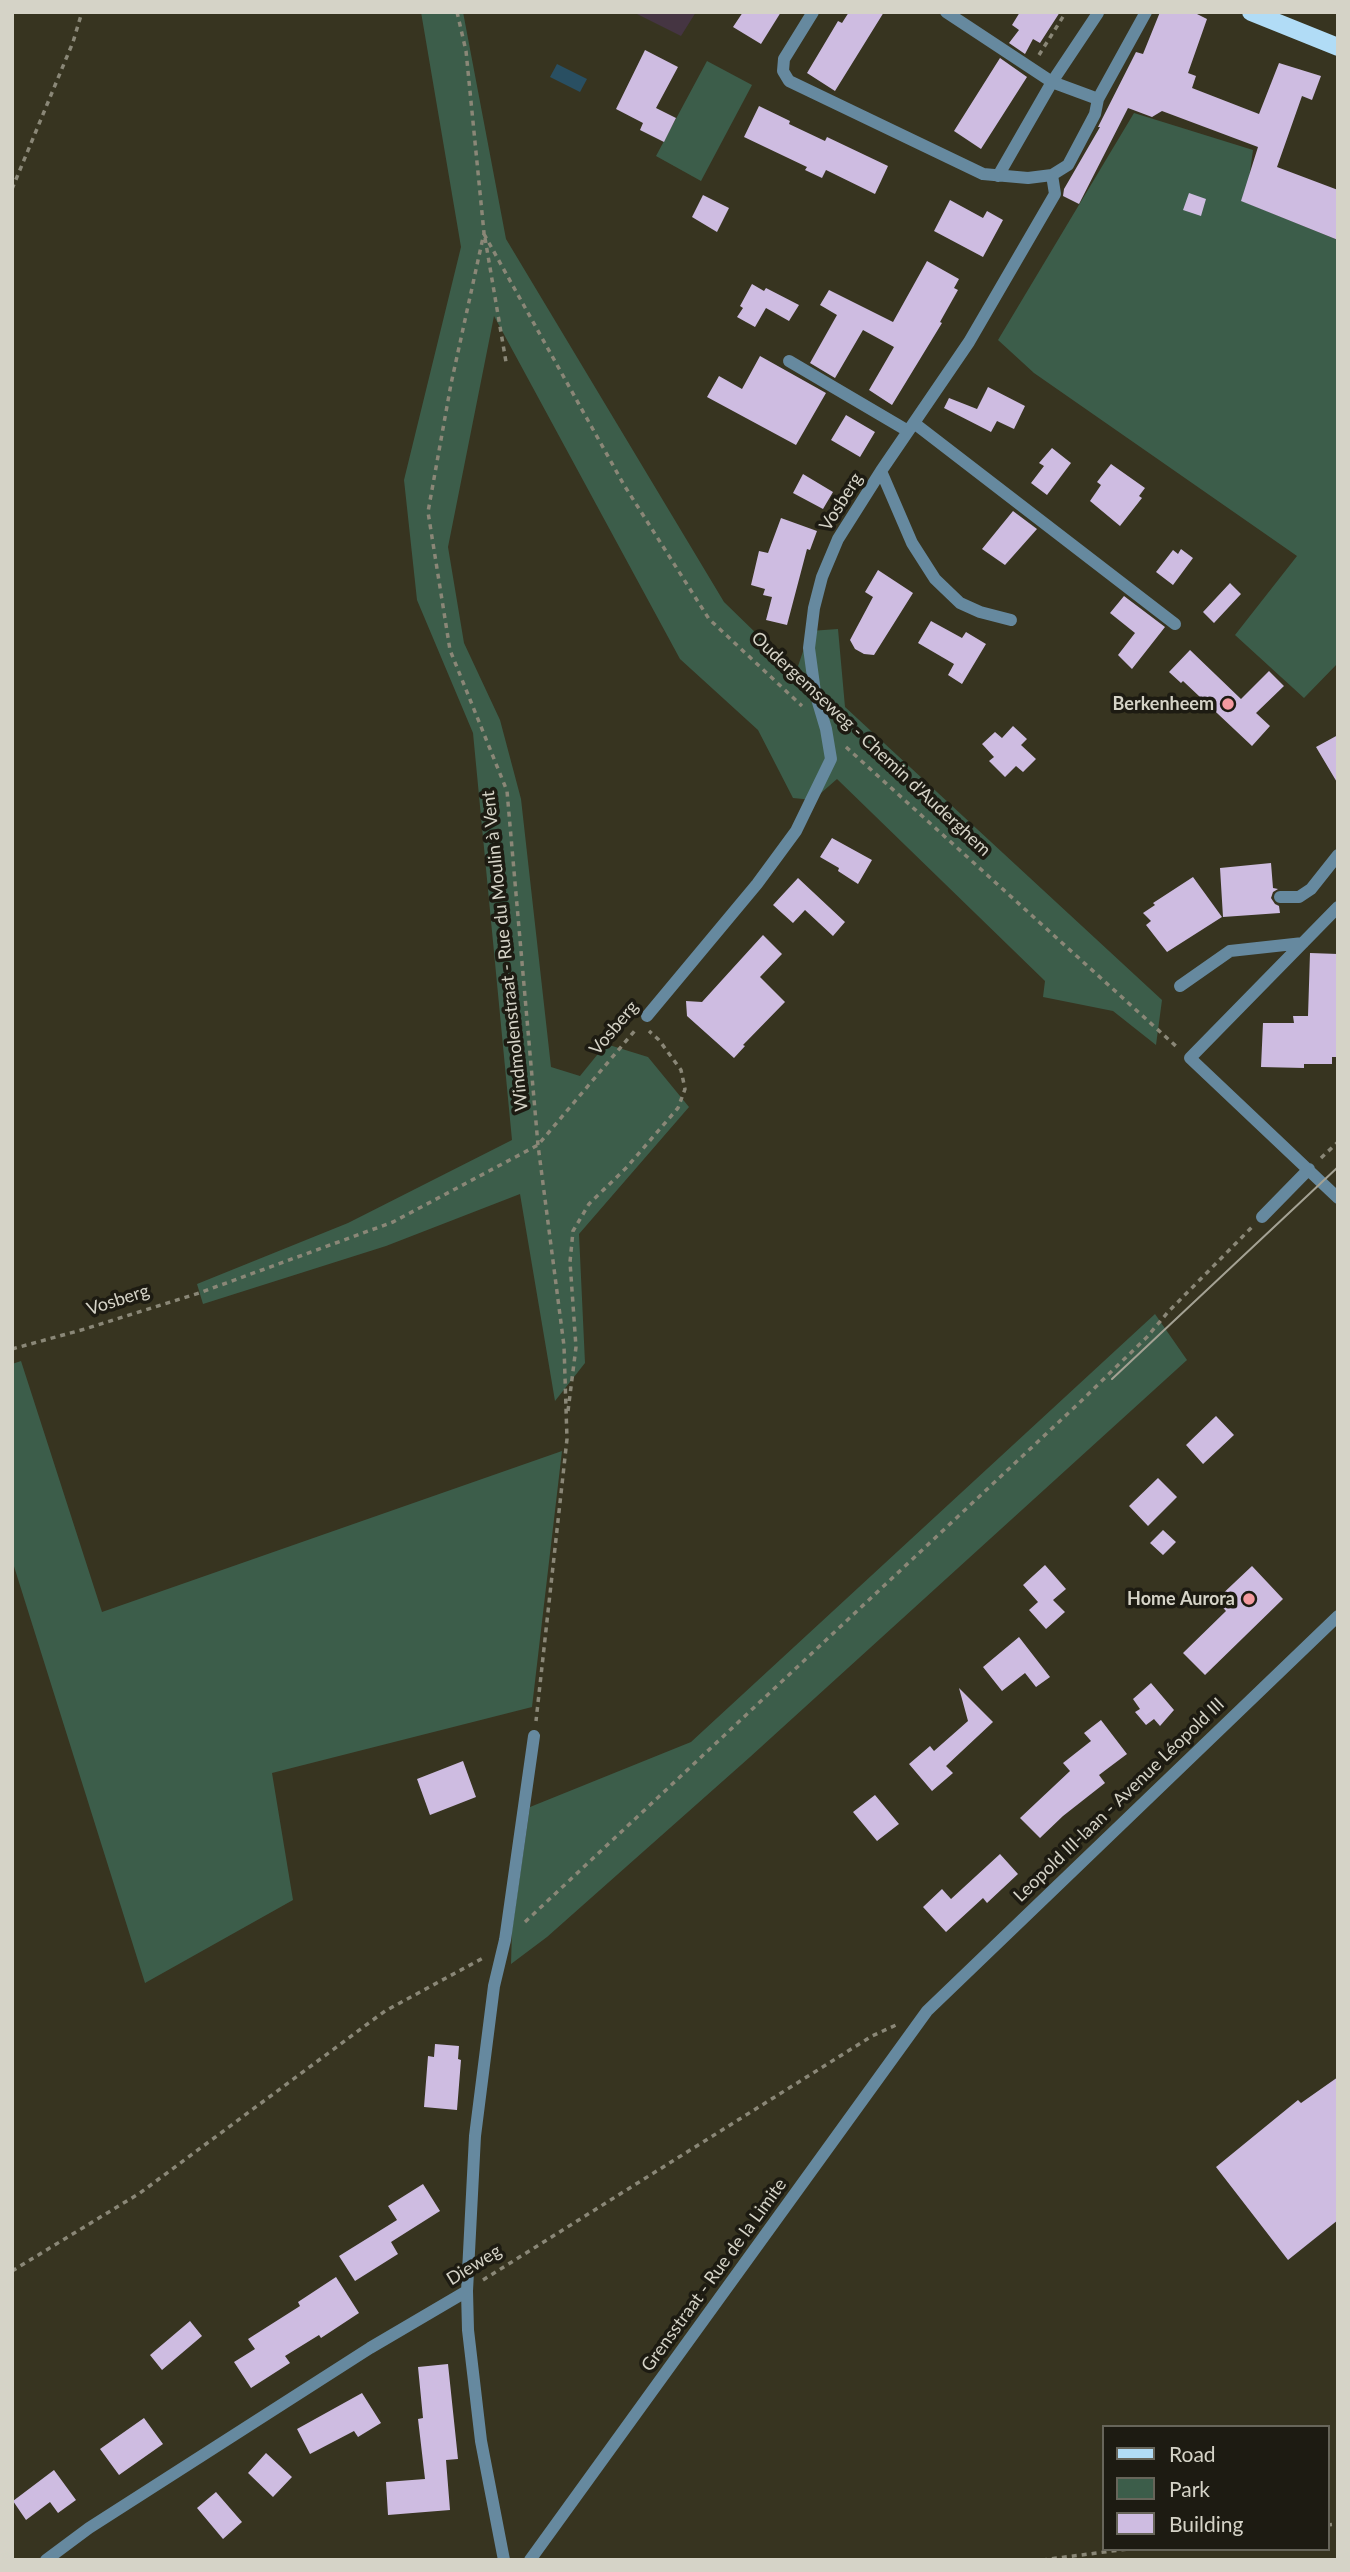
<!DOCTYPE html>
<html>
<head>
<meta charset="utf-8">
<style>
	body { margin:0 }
	#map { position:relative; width:1350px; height:2572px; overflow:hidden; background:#373420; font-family:Lato,sans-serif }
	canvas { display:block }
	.frame { position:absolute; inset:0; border:14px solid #d5d3c7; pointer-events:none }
	.legend { position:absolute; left:1102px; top:2425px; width:228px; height:126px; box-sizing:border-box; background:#1d1b12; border:2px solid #67655a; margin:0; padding:9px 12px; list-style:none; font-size:21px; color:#d5d3c7 }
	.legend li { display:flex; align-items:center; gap:14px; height:35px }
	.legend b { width:35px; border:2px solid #67655a }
</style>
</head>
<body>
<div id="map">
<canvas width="1350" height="2572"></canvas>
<div class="frame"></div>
<ul class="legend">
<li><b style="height:9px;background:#b1dcf6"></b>Road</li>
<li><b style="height:19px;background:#3c5d4a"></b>Park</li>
<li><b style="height:19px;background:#cebce1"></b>Building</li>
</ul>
</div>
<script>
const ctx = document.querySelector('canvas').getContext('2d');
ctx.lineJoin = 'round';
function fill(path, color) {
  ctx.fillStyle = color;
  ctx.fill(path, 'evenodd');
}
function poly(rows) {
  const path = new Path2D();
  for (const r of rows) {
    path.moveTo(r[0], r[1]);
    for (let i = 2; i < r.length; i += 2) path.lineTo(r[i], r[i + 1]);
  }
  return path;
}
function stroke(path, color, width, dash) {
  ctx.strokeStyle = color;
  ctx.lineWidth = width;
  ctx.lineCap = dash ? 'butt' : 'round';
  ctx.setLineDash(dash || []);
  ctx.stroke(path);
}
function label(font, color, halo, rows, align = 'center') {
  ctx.font = font + ' Lato,sans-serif';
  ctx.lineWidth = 7;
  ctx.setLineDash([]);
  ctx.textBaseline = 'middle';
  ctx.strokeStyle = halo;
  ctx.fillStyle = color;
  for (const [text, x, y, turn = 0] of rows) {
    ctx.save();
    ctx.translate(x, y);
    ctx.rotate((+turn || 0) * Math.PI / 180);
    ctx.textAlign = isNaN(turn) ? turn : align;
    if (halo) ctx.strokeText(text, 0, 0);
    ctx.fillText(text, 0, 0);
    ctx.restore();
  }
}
fill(poly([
	[633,12,696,12,681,36]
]), '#453542');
fill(poly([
	[421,12,463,12,506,239,724,602,796,672,810,631,838,629,845,707,1162,1000,1156,1045,1113,1011,1043,997,1045,981,837,779,813,800,793,798,758,730,680,659,494,316,448,547,464,643,500,720,521,799,551,1067,580,1076,606,1044,648,1057,689,1107,579,1234,585,1363,555,1401,520,1194,386,1246,203,1304,197,1284,348,1223,512,1140,473,733,417,600,404,480,461,247],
	[707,61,752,85,701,181,656,156],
	[1134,113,1253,150,1249,179,1242,201,1338,240,1338,663,1304,698,1235,635,1297,556,1034,373,998,340],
	[1155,1314,1187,1360,750,1757,547,1937,511,1964,512,1930,530,1807,691,1742],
	[21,1361,102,1612,562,1451,532,1707,272,1773,293,1900,145,1983,12,1560,12,1364]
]), '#3c5d4a');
fill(poly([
	[557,64,587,79,580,92,550,77]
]), '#294f62');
fill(poly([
	[743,12,781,12,761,44,733,27],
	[849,12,884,12,835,91,807,73,838,21,842,23],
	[1020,12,1060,12,1040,43,1033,39,1025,54,1009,43,1019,30,1012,25],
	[1160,12,1193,12,1207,19,1188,73,1196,76,1192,88,1259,114,1279,63,1321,76,1312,100,1302,96,1277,167,1338,190,1338,240,1241,201,1258,147,1162,111,1152,117,1128,108,1079,204,1063,196,1064,189,1100,127,1098,127,1136,52,1143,54],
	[645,50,678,67,656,108,676,118,664,142,640,130,643,123,616,109],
	[1000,58,1027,77,981,149,954,131],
	[759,106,790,121,789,124,825,141,827,137,888,166,875,194,826,170,822,178,805,170,807,167,744,137],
	[1189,193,1206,199,1201,216,1183,210],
	[703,195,729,208,717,232,692,217],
	[950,200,983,218,987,211,1003,220,983,257,934,231],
	[927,261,959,279,954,288,958,290,940,322,942,323,892,405,869,390,894,347,863,330,835,378,810,363,837,315,820,305,829,290,893,322],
	[752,284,764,291,766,288,799,305,789,321,766,308,755,327,737,317,743,308,740,306],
	[760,356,826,393,796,445,707,397,719,376,742,389],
	[988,387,1025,406,1014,429,997,421,991,432,944,408,949,398,977,409],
	[846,415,875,432,860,457,831,440],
	[1052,448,1071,463,1047,495,1031,483,1044,466,1039,463],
	[1111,464,1145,488,1139,496,1142,498,1120,526,1090,501,1101,485,1097,482],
	[803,474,833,492,823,509,793,493],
	[1013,511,1037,529,1005,565,982,549],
	[781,518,817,531,810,550,807,549,787,625,766,620,772,597,763,595,765,589,751,585,759,551,768,553],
	[1181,549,1193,558,1173,585,1156,572,1173,550,1178,554],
	[878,570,913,593,874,655,864,654,855,649,850,640,873,597,865,592],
	[1230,583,1241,594,1214,623,1203,612],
	[1124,596,1165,627,1132,669,1118,655,1135,633,1110,613],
	[931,621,962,638,966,632,986,644,962,684,948,675,954,664,918,643],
	[1190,650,1241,699,1269,671,1284,686,1256,713,1270,726,1252,746,1183,681,1181,683,1169,672],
	[1013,726,1027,739,1021,745,1036,759,1023,772,1016,766,1005,777,989,761,994,757,982,744,995,732,1002,738],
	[1338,735,1338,784,1316,747],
	[832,838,872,860,858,884,838,871,839,868,820,857],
	[1271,863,1273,888,1278,889,1273,892,1271,898,1275,904,1279,906,1280,913,1223,917,1220,868],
	[1193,877,1222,917,1167,952,1146,925,1151,921,1143,913,1155,905,1153,903],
	[798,878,845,922,833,936,805,910,793,923,773,905],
	[763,935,782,954,760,977,785,1002,743,1045,745,1046,734,1058,687,1016,686,1001,702,1002],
	[1310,953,1338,954,1338,1057,1332,1057,1332,1064,1304,1064,1304,1068,1261,1067,1263,1023,1294,1023,1293,1016,1308,1016],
	[1216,1416,1234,1435,1203,1464,1186,1445],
	[1158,1478,1177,1497,1148,1526,1129,1506],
	[1163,1530,1176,1542,1163,1555,1150,1543],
	[1045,1565,1066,1589,1053,1600,1065,1612,1046,1629,1029,1610,1038,1602,1023,1585],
	[1252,1566,1283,1599,1205,1675,1183,1653,1226,1611,1216,1600],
	[1019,1637,1050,1677,1036,1687,1025,1673,1002,1691,983,1667],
	[1151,1683,1174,1710,1160,1726,1154,1719,1146,1725,1135,1712,1140,1709,1133,1699],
	[959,1688,993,1722,946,1766,953,1773,932,1791,909,1764,930,1746,934,1751,968,1721],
	[1101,1720,1127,1754,1099,1775,1105,1783,1063,1816,1040,1838,1020,1818,1070,1771,1063,1763,1091,1741,1084,1733],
	[463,1761,476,1797,430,1815,417,1779],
	[875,1795,899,1824,877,1841,853,1812],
	[1000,1854,1018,1874,987,1903,983,1898,946,1932,923,1907,942,1889,951,1899],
	[435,2044,459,2046,458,2059,461,2060,457,2110,424,2107,428,2056,434,2057],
	[1338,2077,1338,2220,1288,2260,1216,2167,1298,2100,1301,2103],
	[423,2184,440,2211,391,2242,398,2254,355,2281,339,2256,397,2220,388,2206],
	[336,2277,359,2313,321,2338,319,2335,285,2356,290,2363,251,2388,234,2362,255,2349,248,2339,300,2306,298,2302],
	[190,2321,202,2336,162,2370,150,2355],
	[448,2364,458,2459,446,2460,450,2510,388,2515,386,2482,425,2479,418,2419,423,2418,418,2367],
	[362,2393,381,2423,358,2437,354,2431,310,2454,297,2429],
	[144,2418,163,2444,119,2475,100,2449],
	[266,2453,292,2477,273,2497,248,2473],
	[54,2470,76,2500,58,2513,50,2502,26,2520,13,2501],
	[216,2492,242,2522,223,2539,197,2508]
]), '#cebce1');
stroke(poly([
	[457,12,466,51,484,233,451,384,428,512,450,650,507,791,538,1145,564,1346,567,1439,536,1721],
	[1039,55,1066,12],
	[12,189,73,42,82,12],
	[484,234,624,485,709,619,802,706],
	[485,238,506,362],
	[846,747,1178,1048],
	[1321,1158,1338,1142],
	[12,1349,85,1329,199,1293,393,1222,538,1145,637,1028],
	[568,1411,576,1347,570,1262,573,1231,589,1204,627,1167,678,1108,685,1089,681,1070,659,1040,649,1031],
	[525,1922,1077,1405,1147,1337,1168,1312,1253,1226],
	[12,2271,140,2193,385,2011,485,1957],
	[483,2280,872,2036,896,2025],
	[1327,2525,1338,2524],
	[1042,2560,1128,2549]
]), '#8a8777', 3.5, [5, 5]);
stroke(poly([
	[813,12,784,59,783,71,789,81,983,174,1028,178,1052,175],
	[946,12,1052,82,1098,99],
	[998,176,1052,82,1098,13],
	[789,361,908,431],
	[914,423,1175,624],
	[881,471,912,543,935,579,960,603,980,612,1011,620],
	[1280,897,1299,897,1311,889,1338,855],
	[1338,907,1190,1058,1338,1198],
	[1180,986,1230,951,1303,943],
	[647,1016,757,884,796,831,831,759,826,729,815,692,809,648,814,608,822,577,838,539,881,471,969,342,1055,194,1052,175,1068,165,1095,114,1098,99,1146,12],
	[1262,1217,1309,1169],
	[46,2560,89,2528,370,2348,467,2291],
	[504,2560,481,2441,468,2330,467,2291,475,2136,494,1986,505,1940,534,1736],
	[530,2560,927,2011,1338,1616]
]), '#66899f', 12);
stroke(poly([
	[1251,12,1338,47]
]), '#b1dcf6', 18);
stroke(poly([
	[1112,1379,1338,1167]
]), '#a4a294', 2);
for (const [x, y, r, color] of [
	[1228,704,7,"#f49aa0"],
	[1249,1599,7,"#f49aa0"]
]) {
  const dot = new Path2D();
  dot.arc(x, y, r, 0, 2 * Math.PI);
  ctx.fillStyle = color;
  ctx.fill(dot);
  stroke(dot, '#1d1b12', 2.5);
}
label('18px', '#d5d3c7', '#1d1b12', [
	["Vosberg",841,502,-58],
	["Oudergemseweg - Chemin d'Auderghem",871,744,43],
	["Windmolenstraat - Rue du Moulin à Vent",505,951,-96],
	["Vosberg",614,1028,-50],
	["Vosberg",118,1300,-18],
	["Leopold III-laan - Avenue Léopold III",1119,1800,-44],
	["Dieweg",474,2265,-32],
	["Grensstraat - Rue de la Limite",714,2275,-54]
]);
label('bold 18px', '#d5d3c7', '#1d1b12', [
	["Berkenheem",1214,704],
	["Home Aurora",1235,1599]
], 'right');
</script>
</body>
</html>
